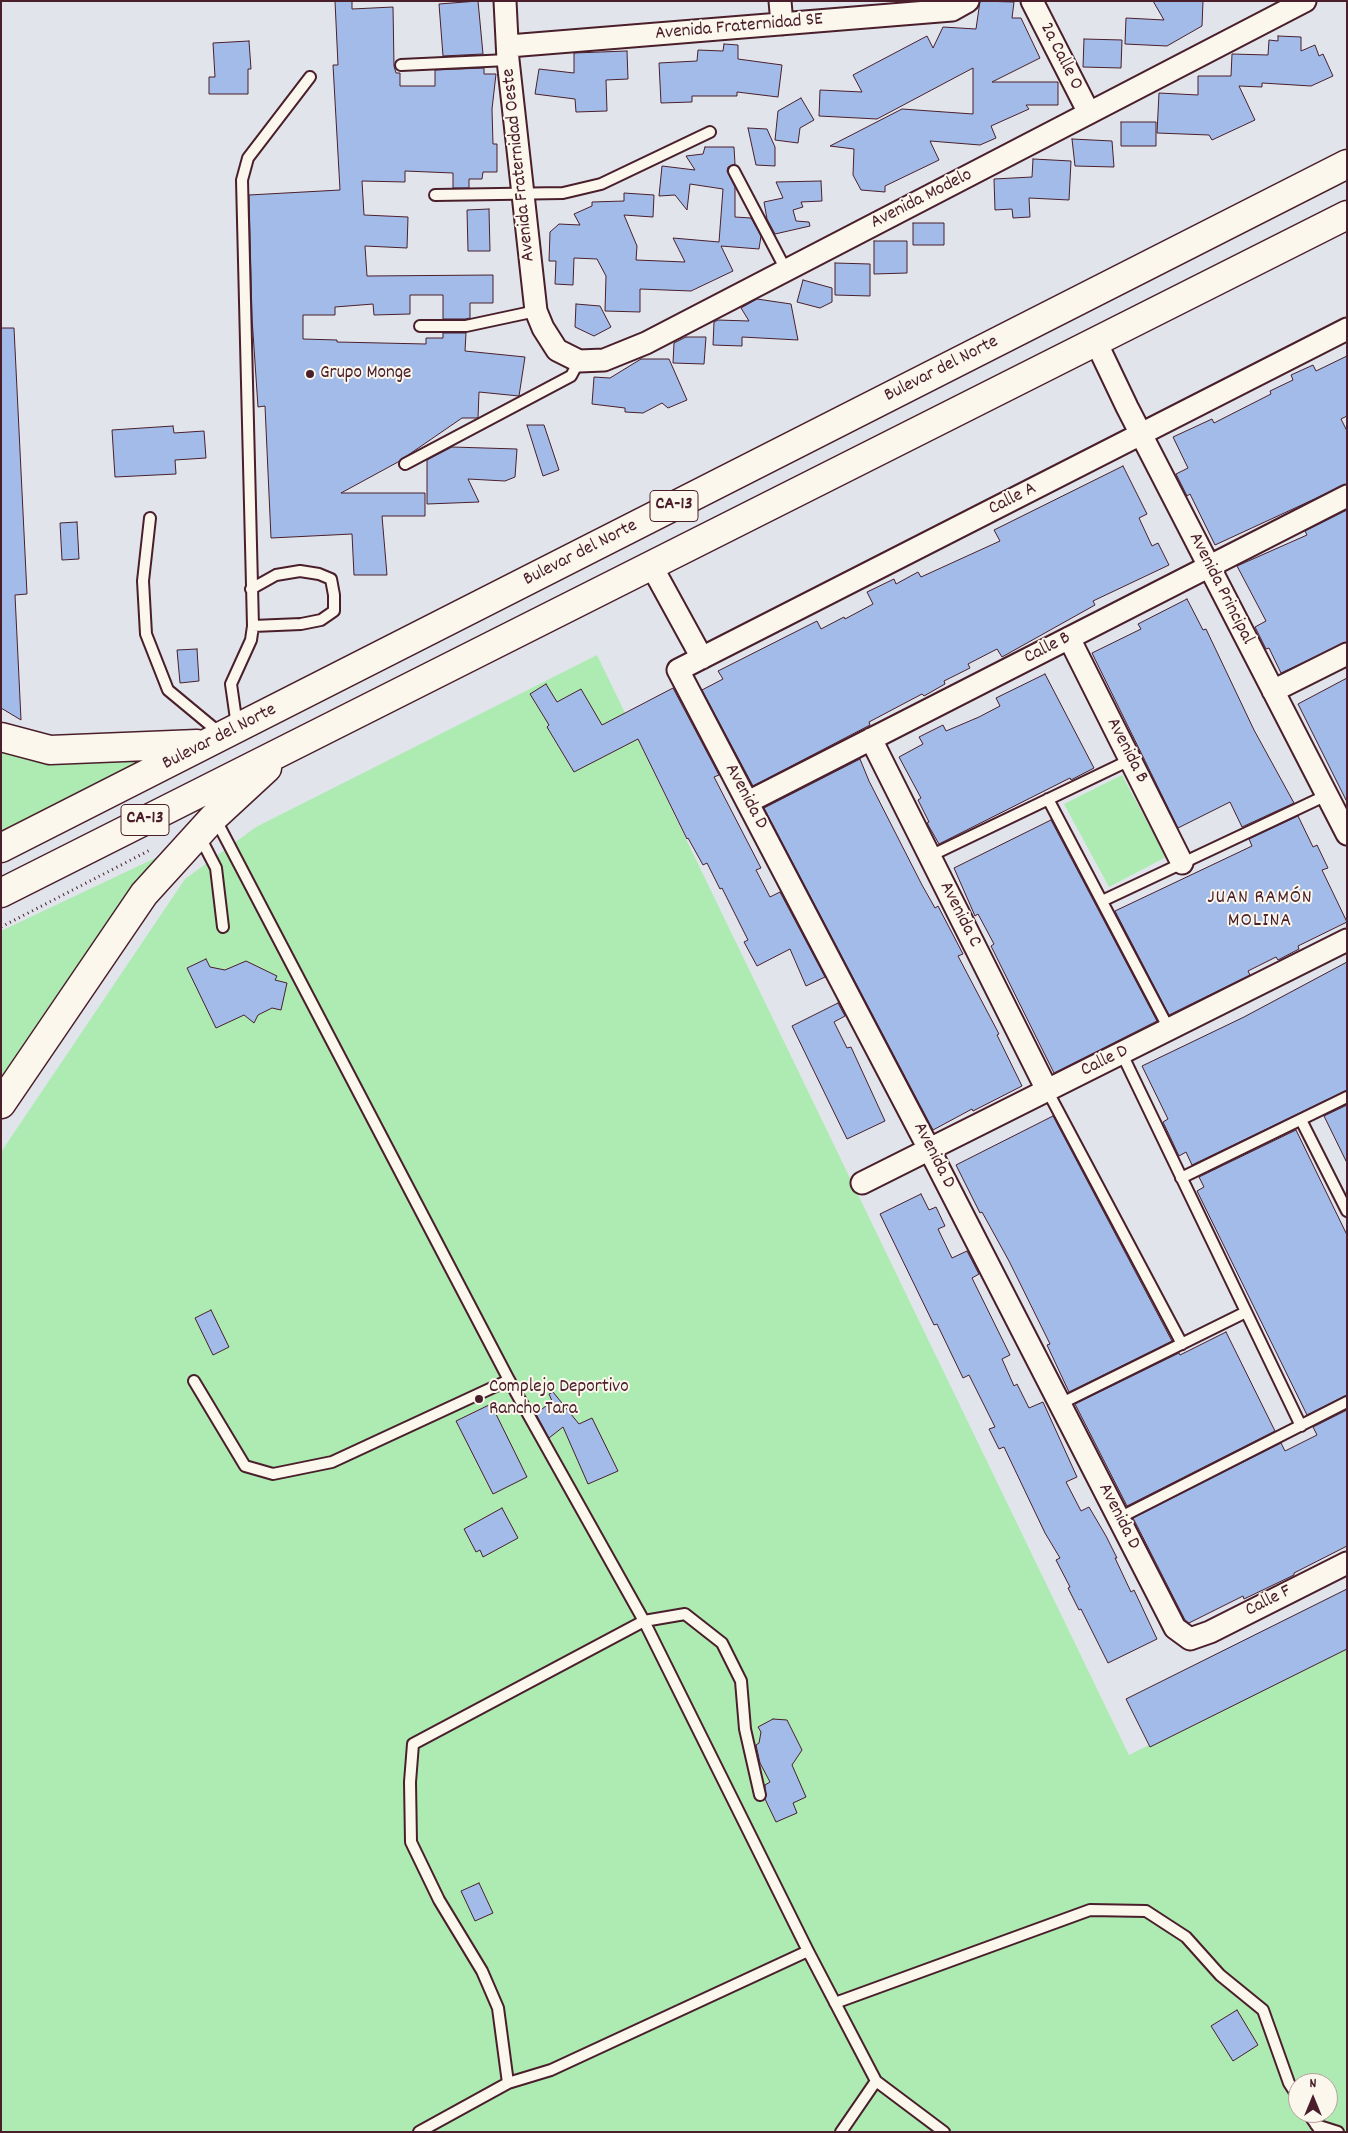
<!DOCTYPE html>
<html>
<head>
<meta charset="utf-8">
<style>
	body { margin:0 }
	#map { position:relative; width:1348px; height:2133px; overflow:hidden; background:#e1e5eb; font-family:Dekko,sans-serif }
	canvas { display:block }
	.frame { position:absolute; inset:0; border:2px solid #4a1f2b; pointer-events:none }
	.north { position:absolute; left:1288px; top:2073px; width:50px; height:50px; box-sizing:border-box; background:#fbf7ec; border:1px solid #b4a19f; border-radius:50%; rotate:0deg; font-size:14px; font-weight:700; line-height:20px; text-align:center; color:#4a1f2b }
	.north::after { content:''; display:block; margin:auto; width:18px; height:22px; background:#4a1f2b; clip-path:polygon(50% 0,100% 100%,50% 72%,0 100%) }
</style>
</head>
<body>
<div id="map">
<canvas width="1348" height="2133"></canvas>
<div class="frame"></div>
<div class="north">N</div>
</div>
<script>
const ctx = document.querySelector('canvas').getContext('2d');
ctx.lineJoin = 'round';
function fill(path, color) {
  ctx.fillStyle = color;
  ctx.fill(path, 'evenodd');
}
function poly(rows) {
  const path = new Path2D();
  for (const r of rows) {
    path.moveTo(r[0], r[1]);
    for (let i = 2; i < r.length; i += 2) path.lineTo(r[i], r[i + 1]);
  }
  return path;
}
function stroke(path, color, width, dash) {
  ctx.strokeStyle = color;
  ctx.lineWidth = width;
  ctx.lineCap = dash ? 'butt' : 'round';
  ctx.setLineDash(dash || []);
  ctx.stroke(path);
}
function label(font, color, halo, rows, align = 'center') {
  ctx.font = font + ' Dekko,sans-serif';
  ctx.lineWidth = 4;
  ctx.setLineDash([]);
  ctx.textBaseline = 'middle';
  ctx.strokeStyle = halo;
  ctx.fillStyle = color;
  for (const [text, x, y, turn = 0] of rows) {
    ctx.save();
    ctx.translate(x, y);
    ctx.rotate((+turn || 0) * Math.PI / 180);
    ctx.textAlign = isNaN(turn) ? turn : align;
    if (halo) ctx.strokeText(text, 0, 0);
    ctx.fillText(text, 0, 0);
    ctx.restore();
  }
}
fill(poly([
	[597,655,1129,1755,1347,1645,1347,2132,1,2132,1,1152,185,879,256,827],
	[1298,2083,1328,2083,1328,2113,1298,2113],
	[1,742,162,753,1,834],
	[1122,775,1166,857,1109,887,1064,804],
	[168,852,1,1089,1,931]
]), '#adebb2');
const building = poly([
	[335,1,352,1,352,9,393,7,394,66,396,73,400,73,400,86,435,86,435,70,484,68,484,74,496,74,492,109,493,144,497,144,497,172,483,172,482,179,469,179,469,188,453,188,453,173,405,171,405,182,362,181,364,215,408,217,407,248,365,246,367,276,493,275,493,303,470,303,470,318,465,319,443,319,443,295,410,295,410,314,374,315,373,304,335,307,335,315,303,315,303,339,337,340,337,342,426,344,426,338,443,338,443,333,466,333,465,351,525,357,519,396,479,392,478,418,462,418,398,462,341,493,425,493,425,516,382,516,387,575,354,575,352,534,271,538,265,406,258,407,252,318,249,195,340,190,333,65,338,65,335,1],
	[478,1,483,54,443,56,439,4,478,1],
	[980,1,1014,2,1012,18,1021,18,1040,58,992,82,1058,82,1058,105,1026,105,1029,109,991,126,996,138,980,145,930,141,939,160,885,186,885,192,861,190,853,175,854,149,830,146,902,109,973,114,973,68,877,119,819,116,820,90,862,92,853,75,927,36,933,48,943,27,976,29,980,1],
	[1153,1,1203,1,1202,26,1167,46,1125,44,1126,18,1164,20,1153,1],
	[1278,36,1301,37,1301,51,1315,45,1319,56,1323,54,1333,76,1311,86,1262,83,1262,87,1239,86,1255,120,1212,140,1209,135,1157,133,1159,93,1198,95,1198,76,1231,76,1232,54,1268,55,1269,40,1278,41,1278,36],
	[1084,39,1122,40,1121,68,1083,67,1084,39],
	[249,41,251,69,248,69,248,94,209,94,209,77,215,77,213,43,249,41],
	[724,44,738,45,738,59,782,65,778,97,737,92,737,96,692,96,692,102,661,103,659,63,697,61,698,50,723,51,724,44],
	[627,51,628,79,606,80,607,111,576,112,575,99,535,94,539,69,574,73,574,53,627,51],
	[801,98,814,120,800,128,798,143,775,140,778,111,801,98],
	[1121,122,1156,122,1156,146,1121,146,1121,122],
	[748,128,767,129,775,147,775,166,756,165,748,128],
	[1072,139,1112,141,1114,167,1075,166,1072,139],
	[705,147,734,147,735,164,728,167,727,171,735,187,735,217,751,218,761,236,759,249,721,246,733,271,691,291,640,289,640,312,605,311,606,276,597,259,574,258,573,285,555,284,556,261,549,261,550,232,559,224,580,225,574,214,592,206,592,202,624,201,624,193,654,195,653,217,624,215,637,246,636,260,685,262,673,238,719,242,723,189,690,184,687,210,675,195,659,196,662,166,695,170,686,156,703,154,705,147],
	[1033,159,1071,161,1069,200,1029,198,1030,217,1013,218,1012,209,995,210,994,179,1032,177,1033,159],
	[821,181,822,201,801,202,803,207,793,210,796,221,809,222,810,226,775,234,767,219,764,202,783,198,776,182,821,181],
	[489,209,490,251,468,251,467,210,489,209],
	[913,223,944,223,944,245,913,245,913,223],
	[874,241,907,241,907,273,874,274,874,241],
	[835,263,870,264,870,296,835,295,835,263],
	[803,280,832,288,832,302,820,308,797,302,803,280],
	[757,299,791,304,798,340,742,337,742,346,713,345,714,322,718,320,749,321,741,308,757,299],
	[576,304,600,306,611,327,594,336,575,327,576,304],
	[1,328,14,328,27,594,15,595,21,720,1,708,1,328],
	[686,337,706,337,704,364,673,363,674,343,686,337],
	[1347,356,1347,416,1341,419,1347,431,1347,484,1215,545,1190,494,1187,496,1176,474,1188,468,1173,437,1212,419,1214,423,1271,394,1270,391,1293,380,1291,375,1313,365,1316,371,1347,356],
	[641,359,669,359,687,400,668,408,662,403,643,413,625,412,625,408,592,404,594,377,610,378,641,359],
	[527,425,544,425,559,470,543,476,527,425],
	[173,426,174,433,204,431,206,458,175,460,176,474,115,477,112,430,173,426],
	[452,447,517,449,515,477,505,481,468,479,479,502,427,504,427,460,452,447],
	[1123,466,1147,514,1139,518,1152,546,1158,543,1169,565,1093,601,1095,605,1002,657,997,649,968,664,970,668,944,681,945,684,924,696,922,694,869,722,870,725,753,786,702,690,723,679,718,671,817,621,821,629,844,617,845,619,873,604,867,592,894,579,896,584,918,572,921,577,1000,541,994,530,1123,466],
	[1347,510,1347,642,1281,673,1269,648,1266,649,1255,627,1266,621,1237,566,1307,535,1305,531,1347,510],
	[77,522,79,559,62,560,60,523,77,522],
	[1187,599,1203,630,1206,629,1254,730,1294,803,1242,827,1230,802,1178,828,1092,653,1141,629,1138,624,1187,599],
	[197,649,199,681,180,683,177,650,197,649],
	[1045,674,1094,768,1071,780,1070,778,939,844,927,823,929,822,918,800,921,798,899,757,923,744,919,737,943,725,946,731,979,717,1000,706,996,698,1045,674],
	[1347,678,1347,802,1298,704,1347,678],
	[546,684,557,702,581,689,602,725,673,688,719,775,714,777,761,868,756,870,770,897,780,892,825,977,806,986,790,949,757,966,744,942,748,940,722,888,720,889,707,863,703,865,688,838,687,839,638,739,574,772,547,727,549,725,530,694,546,684],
	[860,759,869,781,922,885,935,908,938,906,963,954,958,956,999,1034,997,1035,1022,1086,973,1111,972,1109,933,1130,764,808,860,759],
	[1298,816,1313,847,1317,845,1328,868,1322,870,1347,922,1298,946,1299,949,1278,960,1276,957,1248,971,1250,975,1169,1015,1115,911,1252,846,1249,839,1298,816],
	[1051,820,1157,1021,1054,1073,991,946,994,944,978,914,975,916,954,868,1051,820],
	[206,959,210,967,225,970,246,961,277,976,275,980,287,983,281,1010,272,1008,258,1015,254,1023,244,1015,216,1028,187,968,206,959],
	[1347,962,1347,1090,1192,1165,1186,1152,1179,1156,1163,1122,1168,1119,1142,1066,1244,1017,1347,962],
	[838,1003,845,1016,834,1022,847,1048,851,1047,885,1121,847,1139,792,1026,838,1003],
	[1347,1105,1347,1163,1324,1116,1347,1105],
	[1053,1116,1172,1341,1069,1392,1047,1345,1050,1344,1009,1261,982,1212,980,1213,956,1165,1053,1116],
	[1296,1130,1347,1235,1347,1395,1307,1415,1197,1191,1204,1187,1199,1177,1296,1130],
	[921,1194,929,1210,936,1207,945,1226,938,1229,952,1258,967,1251,979,1274,972,1278,1010,1355,1002,1359,1014,1386,1017,1384,1029,1408,1043,1402,1077,1477,1066,1482,1081,1511,1089,1507,1106,1536,1117,1558,1115,1558,1131,1592,1134,1590,1157,1639,1108,1663,1081,1609,1079,1610,1068,1588,1070,1587,1056,1560,1060,1558,1045,1533,1004,1447,999,1449,989,1429,995,1427,969,1375,963,1378,937,1324,934,1325,880,1214,921,1194],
	[211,1310,229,1347,213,1355,195,1318,211,1310],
	[1226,1332,1275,1431,1127,1506,1075,1404,1179,1353,1180,1355,1226,1332],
	[553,1392,579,1424,592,1418,618,1471,588,1484,563,1427,549,1438,536,1414,552,1401,549,1394,553,1392],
	[491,1404,527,1477,493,1494,456,1421,491,1404],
	[1347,1410,1347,1546,1294,1573,1294,1575,1244,1599,1243,1596,1189,1623,1185,1620,1133,1518,1281,1443,1285,1451,1317,1435,1313,1427,1347,1410],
	[502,1508,518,1538,483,1557,480,1550,476,1552,464,1529,502,1508],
	[1347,1589,1347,1649,1150,1747,1126,1699,1347,1589],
	[773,1719,787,1720,802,1750,792,1765,806,1797,793,1803,797,1813,776,1822,765,1799,765,1785,770,1782,760,1763,756,1745,759,1743,761,1732,758,1727,773,1719],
	[479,1883,493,1913,475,1921,461,1891,479,1883],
	[1237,2010,1258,2045,1233,2061,1211,2026,1237,2010]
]);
fill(building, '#a3bbe8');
stroke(building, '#4a1f2b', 1);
const service = poly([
	[401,65,508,60],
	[734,171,786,270],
	[435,195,563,193,601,184,710,132],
	[420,326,466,326,536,311],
	[405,464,571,376,579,361],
	[150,518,143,581,146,634,168,690,221,734],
	[251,589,276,575,300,571,319,574,331,579,334,595,334,611,321,620,301,624,253,626],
	[237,726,231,684,251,640,253,626,242,180,248,158,310,77],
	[1048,799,1169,1029],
	[215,818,509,1380,644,1621,808,1951,876,2081,944,2132],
	[199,835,216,868,223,927],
	[930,856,1130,760],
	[1102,901,1327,795],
	[1122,1054,1301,1426],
	[1047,1090,1182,1344],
	[1301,1120,1347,1211],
	[1181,1178,1347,1097],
	[194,1381,245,1466,273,1474,332,1462,509,1380],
	[1060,1404,1246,1312],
	[1119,1518,1347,1402],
	[835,2003,1090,1910,1146,1911,1186,1937,1220,1975,1263,2010,1289,2083,1298,2097],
	[508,2083,498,2008,482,1971,439,1900,411,1842,410,1782,413,1744,644,1621,685,1614,722,1643,741,1681,745,1729,760,1795],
	[1308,2113,1319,2129],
	[1316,2125,1338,2132],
	[419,2132,508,2083,551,2070,808,1951],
	[841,2132,876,2081]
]);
const minor = poly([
	[505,1,508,60,536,311,543,328,557,350,579,361,604,360,646,343,1305,1],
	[780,1,782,24],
	[1032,1,1089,113],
	[509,46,952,10,968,1],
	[1347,329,678,670,929,1149,1175,1628,1190,1639,1210,1632,1347,1563],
	[1096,342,1127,407,1347,834],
	[651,565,702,658],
	[1069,638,1182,863],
	[1273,691,1347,654],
	[871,739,1047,1090],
	[748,802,1347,496],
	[862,1183,1347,940]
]);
const trunk = poly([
	[1,737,50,750,197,744],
	[1,848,1347,164],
	[1,893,1347,215],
	[1,1104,144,894,214,817,267,768]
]);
stroke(service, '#4a1f2b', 14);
stroke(minor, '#4a1f2b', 25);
stroke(trunk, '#4a1f2b', 31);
stroke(poly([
	[1,927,152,849]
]), '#4a1f2b', 3, [1, 4]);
stroke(service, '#fbf7ec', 10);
stroke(minor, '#fbf7ec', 21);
stroke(trunk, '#fbf7ec', 28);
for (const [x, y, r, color] of [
	[310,374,5,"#4a1f2b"],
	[479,1399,5,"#4a1f2b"]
]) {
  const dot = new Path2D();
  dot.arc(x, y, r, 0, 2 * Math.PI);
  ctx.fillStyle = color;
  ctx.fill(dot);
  stroke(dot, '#fbf7ec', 2);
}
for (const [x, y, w] of [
	[674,506,48],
	[145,820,48]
]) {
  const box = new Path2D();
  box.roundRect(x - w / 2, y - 15.5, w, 31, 4);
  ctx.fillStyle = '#fbf7ec';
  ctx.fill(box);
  stroke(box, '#4a1f2b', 1);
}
label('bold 18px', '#4a1f2b', null, [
	["CA-13",674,506],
	["CA-13",145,820]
]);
label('19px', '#4a1f2b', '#fbf7ec', [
	["Avenida Fraternidad SE",739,28,-5],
	["2a Calle O",1060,57,63],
	["Avenida Fraternidad Oeste",520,165,-96],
	["Avenida Modelo",922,200,-27],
	["Bulevar del Norte",942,370,-27],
	["Calle A",1013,500,-27],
	["Bulevar del Norte",581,554,-27],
	["Avenida Principal",1220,589,63],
	["Calle B",1048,649,-27],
	["Bulevar del Norte",220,738,-27],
	["Avenida B",1126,751,63],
	["Avenida D",745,797,62],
	["Avenida C",959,915,63],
	["Calle D",1105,1062,-26],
	["Avenida D",933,1156,63],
	["Avenida D",1118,1517,63],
	["Calle F",1269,1602,-27]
]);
label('19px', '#4a1f2b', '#fbf7ec', [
	["Grupo Monge",320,374],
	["Complejo Deportivo",489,1388],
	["Rancho Tara",489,1410]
], 'left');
ctx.letterSpacing = '1px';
label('20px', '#4a1f2b', '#fbf7ec', [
	["JUAN RAMÓN",1260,899],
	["MOLINA",1260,922]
]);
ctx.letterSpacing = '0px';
</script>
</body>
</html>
